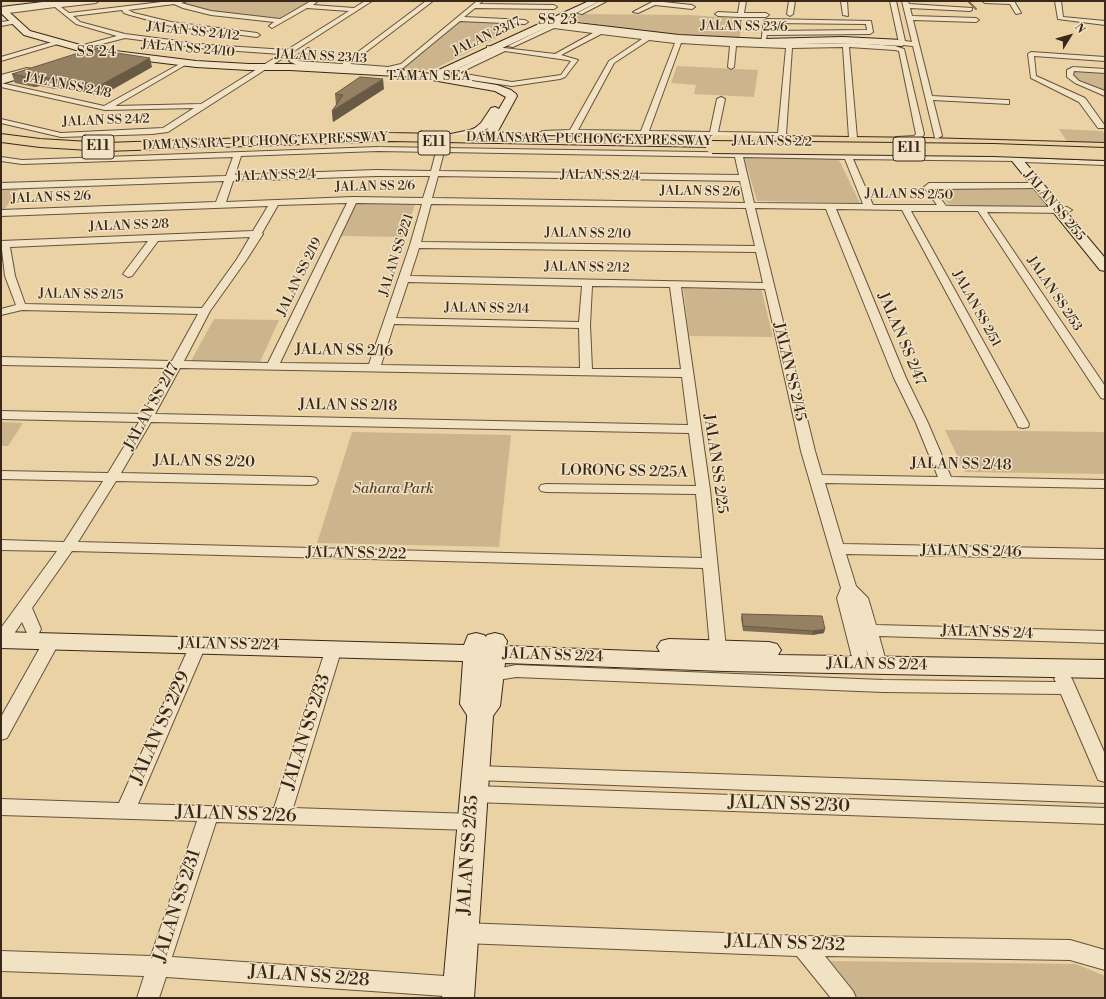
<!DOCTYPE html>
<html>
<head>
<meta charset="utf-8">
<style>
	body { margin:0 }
	#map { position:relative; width:1106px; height:999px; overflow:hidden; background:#ead2a5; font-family:"Libre Bodoni",serif }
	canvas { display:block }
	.frame { position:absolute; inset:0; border:2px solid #392819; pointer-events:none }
	.north { position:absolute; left:1050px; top:16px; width:40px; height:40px; -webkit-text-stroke:3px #f1e2c4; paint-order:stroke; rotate:53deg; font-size:11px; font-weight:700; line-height:16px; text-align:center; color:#392819 }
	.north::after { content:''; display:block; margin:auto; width:14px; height:18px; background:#392819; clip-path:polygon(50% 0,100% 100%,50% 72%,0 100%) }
</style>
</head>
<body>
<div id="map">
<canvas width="1106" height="999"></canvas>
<div class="frame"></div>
<div class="north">N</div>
</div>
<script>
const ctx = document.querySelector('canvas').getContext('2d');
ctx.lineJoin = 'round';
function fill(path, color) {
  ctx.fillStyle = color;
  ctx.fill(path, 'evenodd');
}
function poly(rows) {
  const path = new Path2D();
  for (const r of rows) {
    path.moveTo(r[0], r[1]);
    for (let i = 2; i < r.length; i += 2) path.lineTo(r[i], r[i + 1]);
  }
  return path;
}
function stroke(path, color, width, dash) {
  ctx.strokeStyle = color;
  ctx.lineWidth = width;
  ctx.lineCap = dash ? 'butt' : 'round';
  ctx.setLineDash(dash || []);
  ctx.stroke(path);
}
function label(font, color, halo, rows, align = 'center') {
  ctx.font = font + ' "Libre Bodoni",serif';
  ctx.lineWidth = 3;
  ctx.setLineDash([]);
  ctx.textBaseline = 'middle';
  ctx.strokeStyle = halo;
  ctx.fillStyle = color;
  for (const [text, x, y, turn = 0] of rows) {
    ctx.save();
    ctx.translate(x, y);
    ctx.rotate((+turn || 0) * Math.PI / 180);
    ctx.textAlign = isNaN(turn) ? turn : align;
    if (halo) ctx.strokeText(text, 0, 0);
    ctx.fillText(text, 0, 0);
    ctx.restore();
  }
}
fill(poly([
	[191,1,311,1,279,20,224,14,188,6,179,2],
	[583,14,690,15,744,19,739,39,663,34,567,20],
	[462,19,527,23,432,70,400,70],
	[677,66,758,70,754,97,694,94,696,85,671,83],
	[1079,69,1105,71,1105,94,1078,82,1071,76,1071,71],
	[1059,129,1102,131,1105,134,1105,144,1068,143],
	[744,157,838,158,860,203,757,201],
	[937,187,1036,188,1051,208,949,206],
	[19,188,4,210,1,210,1,189],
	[354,204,415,204,405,237,341,236],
	[683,286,761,288,773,337,689,336],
	[214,319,279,320,260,362,191,361],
	[1,422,23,423,8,446,1,446],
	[945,430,1105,432,1105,474,965,472],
	[352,432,511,435,499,547,317,543],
	[826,961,1076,964,1105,976,1105,998,857,998]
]), '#ccb58d');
stroke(poly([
	[968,1,976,9]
]), '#7f6b50', 2);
const street = poly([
	[81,1,99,1,96,3,61,7,69,13,170,1,187,1,181,3,211,11,280,19,311,1,318,1,313,5,354,8,365,1,372,1,168,132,152,134,61,137,1,123,1,119,61,133,163,128,194,108,105,110,1,87,1,83,104,106,185,61,188,63,187,64,115,106,201,104,281,54,209,49,125,38,78,50,76,49,76,47,117,36,76,24,55,7,1,14,1,10,81,1],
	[174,4,183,8,211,15,274,22,269,26,272,28,307,8,349,11,287,50,209,45,125,34,80,22,73,16,122,10,124,13,130,15,171,26,257,37,260,35,257,33,171,22,134,13,128,10,174,4],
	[426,1,433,1,350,64,388,67,401,64,477,1,483,1,479,4,554,5,557,7,554,9,475,8,464,17,525,20,528,22,525,24,460,21,403,68,388,71,345,68,341,70,338,68,297,65,289,61,308,48,310,49,310,51,297,61,342,64,426,1],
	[600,1,607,1,582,14,577,13,600,1],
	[654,1,692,5,695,7,692,9,655,5,638,13,633,12,654,1],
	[740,1,746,1,744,13,766,13,769,15,766,17,741,17,718,16,715,14,718,12,738,13,740,1],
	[789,1,795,1,793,14,790,16,787,14,789,1],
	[841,1,847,1,848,16,843,15,841,1],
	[890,1,896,1,905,41,912,42,902,1,908,1,909,4,972,8,972,10,970,11,910,8,912,16,976,18,979,20,976,22,913,20,932,96,1006,100,1009,100,1009,104,933,100,942,136,938,138,935,138,913,46,902,45,899,43,890,1],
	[982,1,1014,1,1021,13,1016,14,1010,4,985,3,982,1],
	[1055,1,1061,1,1063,17,1105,21,1105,25,1058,19,1055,1],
	[767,19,871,21,873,32,870,34,767,35,765,43,782,44,781,42,784,40,790,44,854,43,895,46,904,49,924,134,923,136,916,140,897,141,893,139,897,137,914,136,916,134,899,51,895,50,849,47,857,138,853,140,849,138,843,47,792,48,786,134,791,136,787,138,540,135,539,133,543,131,570,130,609,61,642,39,601,34,561,55,578,60,565,77,560,79,512,86,464,79,452,74,453,71,497,50,487,48,487,46,555,54,593,33,554,28,513,47,508,46,553,24,647,36,651,34,654,37,697,41,761,43,764,21,767,19],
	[770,23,866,24,867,30,768,31,770,23],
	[649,40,675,43,641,131,578,130,614,63,649,40],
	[681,43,730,46,728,67,731,69,734,67,736,46,786,48,778,133,718,132,725,99,721,97,717,99,710,132,649,131,681,43],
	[505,51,567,60,571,61,561,75,512,82,459,73,505,51],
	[15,20,18,22,17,23,1,26,1,22,15,20],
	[59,40,62,42,61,43,1,61,1,57,59,40],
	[1031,52,1105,57,1105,61,1034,56,1036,76,1085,98,1105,126,1104,128,1098,128,1079,102,1031,78,1028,54,1031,52],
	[1073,67,1105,69,1105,73,1074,71,1073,75,1079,81,1105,91,1105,96,1075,83,1067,77,1067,70,1073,67],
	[27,68,32,69,1,79,1,75,27,68],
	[378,147,1019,157,1020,159,1019,161,1016,161,853,159,873,205,937,205,924,187,929,183,1038,183,1042,186,1041,188,934,189,946,206,1067,207,1072,210,1067,213,987,212,1105,386,1105,399,1101,398,1099,395,978,211,911,211,1029,424,1028,427,1023,428,1018,427,1017,424,902,210,836,209,906,378,928,423,951,477,1105,480,1105,488,825,483,843,544,1105,549,1105,559,846,554,856,586,868,598,876,625,1105,631,1105,643,879,636,887,665,885,669,879,671,873,669,866,649,870,665,868,669,862,671,856,669,854,665,837,598,841,588,801,451,765,289,681,287,710,490,726,648,724,652,718,654,712,652,710,648,703,568,72,551,32,608,41,629,39,633,33,634,27,633,22,622,7,644,1,646,1,628,57,551,1,550,1,540,64,542,103,481,1,479,1,471,108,473,139,422,1,419,1,411,143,414,168,368,1,365,1,357,172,361,198,314,22,310,1,315,1,309,16,305,5,276,1,241,253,231,268,206,1,216,1,210,216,202,224,181,1,189,1,183,226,176,233,157,22,164,1,161,1,157,22,160,378,147],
	[378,151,436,152,431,171,376,170,235,175,241,156,378,151],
	[444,152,735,157,739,175,439,171,444,152],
	[743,157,845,159,863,204,754,203,743,157],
	[376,176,430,176,423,198,353,197,226,202,233,181,376,176],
	[438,176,740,181,745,203,432,198,438,176],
	[347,203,268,363,184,361,210,311,247,259,263,234,262,233,278,205,347,203],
	[356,203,422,204,410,245,369,364,280,363,356,203],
	[431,204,746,208,755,246,421,242,431,204],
	[755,208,826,209,894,378,916,423,938,477,822,475,815,451,755,208],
	[250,237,237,259,202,308,25,304,15,276,10,247,148,241,123,274,128,277,132,276,158,241,250,237],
	[419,248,756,252,763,283,410,276,419,248],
	[408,282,582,286,579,322,396,318,408,282],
	[592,286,670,287,681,369,592,369,590,325,592,286],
	[394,324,579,328,580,368,381,365,394,324],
	[180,368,682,377,688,425,155,414,180,368],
	[151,422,689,433,696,486,546,484,541,485,539,488,541,491,546,492,696,494,702,558,78,542,116,481,311,485,316,484,318,481,316,478,311,477,121,473,151,422],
	[1022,158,1105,161,1105,165,1025,162,1021,160,1022,158],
	[52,635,58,637,60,641,7,738,1,740,1,717,46,637,52,635],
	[198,639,204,641,206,645,138,804,274,808,326,648,328,644,334,642,340,644,342,648,293,808,472,814,479,816,482,822,479,828,472,830,216,822,172,957,459,977,467,980,470,987,467,994,459,997,166,977,159,998,137,998,144,976,1,971,1,951,151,956,197,821,1,815,1,799,119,803,190,645,192,641,198,639],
	[516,665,883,680,1056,682,1054,679,1057,675,1063,673,1069,675,1072,679,1105,754,1105,782,1098,780,1096,775,1061,694,883,692,516,677,492,681,486,679,484,675,486,671,516,665],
	[476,766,1105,787,1105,803,476,780,469,778,467,773,469,768,476,766],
	[474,786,1105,808,1105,824,474,802,467,799,465,794,467,789,474,786],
	[463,923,803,936,1070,940,1105,950,1105,970,1070,960,825,956,853,991,856,998,831,998,797,956,463,943,455,940,452,933,455,926,463,923]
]);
const secondary = poly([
	[51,1,76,1,72,3,8,11,30,31,91,48,196,61,249,64,290,64,415,71,430,74,541,23,540,21,541,19,550,19,589,1,600,1,560,21,679,35,763,39,843,37,902,40,907,43,902,46,843,43,763,45,679,41,552,25,442,76,497,85,511,90,516,94,517,96,498,131,516,137,518,139,516,141,512,142,491,136,486,131,488,128,477,135,450,140,446,139,444,137,446,135,470,130,475,128,481,123,491,108,495,107,499,109,506,97,495,91,415,77,290,70,249,70,196,67,90,54,24,35,1,13,1,7,51,1],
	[39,67,42,68,44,70,42,72,1,84,1,78,39,67],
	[1004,141,1008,142,1105,258,1105,271,1100,270,1000,146,998,144,1000,142,1004,141],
	[1,632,464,645,468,635,476,633,484,635,486,637,487,635,495,633,503,635,507,641,506,646,660,652,657,647,661,641,669,639,769,642,777,644,781,650,778,655,1105,660,1105,678,724,671,505,663,500,706,493,716,474,998,442,998,467,718,467,715,460,704,463,661,1,648,1,632]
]);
const highway = poly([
	[390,133,693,139,695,136,699,135,926,138,1105,143,1105,151,926,146,719,143,717,146,713,147,390,141,106,151,40,147,1,142,1,134,40,139,106,143,390,133]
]);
stroke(street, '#65523c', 2);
stroke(secondary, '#392819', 2);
stroke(highway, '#392819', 2);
fill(street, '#f1e2c4');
fill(secondary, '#f1e2c4');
fill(highway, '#ead2a5');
const highwayBridge = poly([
	[712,147,993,150,1105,154]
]);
stroke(highwayBridge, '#392819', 14, []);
stroke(highwayBridge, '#ead2a5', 12);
fill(poly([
	[152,67,101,96,92,95,89,93,69,89,55,89,40,86,34,87,15,83,12,74],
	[384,89,333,122,332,111,336,105,335,94],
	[742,614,824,633,812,635,743,631,741,618]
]), '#806e54');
fill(poly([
	[150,58,152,67,101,96,99,86],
	[37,76,40,86,34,87,31,78],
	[383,79,384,89,333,122,332,111],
	[825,629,824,633,812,635,813,631]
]), '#685a45');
const building = poly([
	[91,49,150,58,99,86,90,85,87,83,67,79,53,79,37,76,31,78,12,74,91,49],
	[360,77,383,79,332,111,343,95,335,94,360,77],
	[742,614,822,616,825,629,813,631,743,626,742,614]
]);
fill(building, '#958062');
stroke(building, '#685a45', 1);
label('13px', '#392819', '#f1e2c4', [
	["JALAN SS 23/6",744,27,1],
	["JALAN SS 24/12",193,32,6],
	["JALAN 23/17",487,37,-25],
	["JALAN SS 24/10",188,49,5],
	["JALAN SS 23/13",321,57,3],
	["JALAN SS 24/8",68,86,11],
	["JALAN SS 24/2",106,121,-2],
	["DAMANSARA–PUCHONG EXPRESSWAY",589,140,1],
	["DAMANSARA–PUCHONG EXPRESSWAY",265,142,-2],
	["JALAN SS 2/2",772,142,1],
	["JALAN SS 2/4",276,176,-2],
	["JALAN SS 2/4",600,176,1],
	["JALAN SS 2/6",375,187,-1],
	["JALAN SS 2/6",700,192,1],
	["JALAN SS 2/50",909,195,1],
	["JALAN SS 2/6",51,198,-2],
	["JALAN SS 2/55",1054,206,50],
	["JALAN SS 2/8",129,226,-2],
	["JALAN SS 2/10",588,234,1],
	["JALAN SS 2/21",397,255,-72],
	["JALAN SS 2/12",587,268,1],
	["JALAN SS 2/19",300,277,-64],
	["JALAN SS 2/53",1054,294,56],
	["JALAN SS 2/15",81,295,1],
	["JALAN SS 2/14",487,309,1],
	["JALAN SS 2/51",976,309,61]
]);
ctx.letterSpacing = '1px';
label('13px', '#392819', '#f1e2c4', [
	["TAMAN SEA",429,77]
]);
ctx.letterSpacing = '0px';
ctx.letterSpacing = '1px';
label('14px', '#392819', '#f1e2c4', [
	["SS 23",558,21],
	["SS 24",97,53]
]);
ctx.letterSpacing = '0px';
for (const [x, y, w] of [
	[434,143,32],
	[98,147,32],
	[909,149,32]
]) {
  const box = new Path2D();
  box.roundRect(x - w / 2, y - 12, w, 24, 3);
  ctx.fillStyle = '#f1e2c4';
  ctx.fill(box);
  stroke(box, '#392819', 1);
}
label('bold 14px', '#392819', null, [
	["E11",434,143],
	["E11",98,147],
	["E11",909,149]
]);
label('15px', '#392819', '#f1e2c4', [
	["JALAN SS 2/47",901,339,67],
	["JALAN SS 2/16",344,351,1],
	["JALAN SS 2/45",789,372,77],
	["JALAN SS 2/18",348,406,1],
	["JALAN SS 2/17",152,407,-61],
	["JALAN SS 2/20",204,462,1],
	["JALAN SS 2/25",715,464,82],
	["JALAN SS 2/48",961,465,1],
	["LORONG SS 2/25A",624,472,1],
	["JALAN SS 2/46",971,552,1],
	["JALAN SS 2/22",356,554,1],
	["JALAN SS 2/4",987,633,2],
	["JALAN SS 2/24",229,645,1],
	["JALAN SS 2/24",553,656,2],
	["JALAN SS 2/24",877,665,1]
]);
label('italic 15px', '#564430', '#f1e2c4', [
	["Sahara Park",393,489]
]);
label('18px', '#392819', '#f1e2c4', [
	["JALAN SS 2/29",161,728,-66],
	["JALAN SS 2/33",307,732,-72],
	["JALAN SS 2/30",789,805,2],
	["JALAN SS 2/26",236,815,2],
	["JALAN SS 2/35",469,855,-86],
	["JALAN SS 2/31",178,906,-72],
	["JALAN SS 2/32",785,944,2],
	["JALAN SS 2/28",309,977,4]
]);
</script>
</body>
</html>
